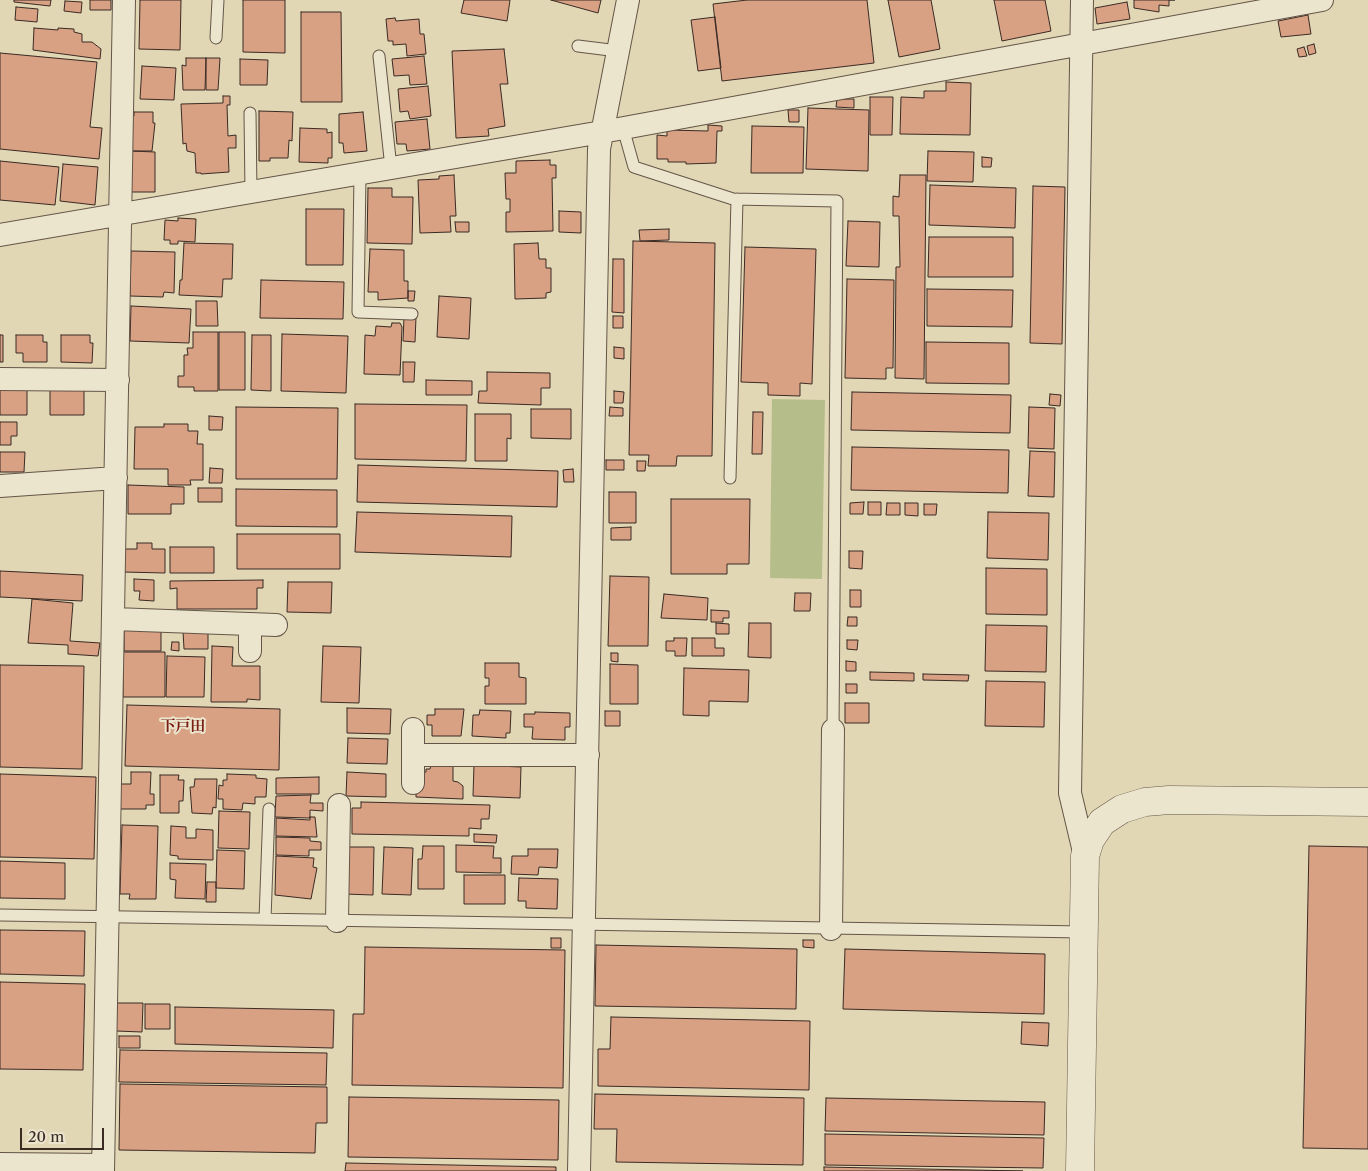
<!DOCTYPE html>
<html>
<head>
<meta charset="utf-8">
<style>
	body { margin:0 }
	#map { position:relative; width:1368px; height:1171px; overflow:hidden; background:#e1d7b4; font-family:"Libre Caslon Text",serif }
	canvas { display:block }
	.scale { position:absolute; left:20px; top:1128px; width:84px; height:22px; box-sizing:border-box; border:2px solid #3b2a24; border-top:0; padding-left:6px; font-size:15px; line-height:18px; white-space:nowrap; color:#3b2a24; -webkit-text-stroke:4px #ece5ce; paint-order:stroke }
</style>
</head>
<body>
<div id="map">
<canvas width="1368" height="1171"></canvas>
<div class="scale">20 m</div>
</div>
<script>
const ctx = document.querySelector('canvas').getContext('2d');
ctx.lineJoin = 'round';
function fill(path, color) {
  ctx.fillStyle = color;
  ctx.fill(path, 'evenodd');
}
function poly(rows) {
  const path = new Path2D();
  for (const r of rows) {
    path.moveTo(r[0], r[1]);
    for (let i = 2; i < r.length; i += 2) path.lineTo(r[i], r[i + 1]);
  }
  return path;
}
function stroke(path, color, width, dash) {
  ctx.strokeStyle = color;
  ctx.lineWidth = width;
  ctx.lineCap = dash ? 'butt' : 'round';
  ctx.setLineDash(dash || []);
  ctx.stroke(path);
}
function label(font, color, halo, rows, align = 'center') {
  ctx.font = font + ' "Libre Caslon Text","Noto Serif JP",serif';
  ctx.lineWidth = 4;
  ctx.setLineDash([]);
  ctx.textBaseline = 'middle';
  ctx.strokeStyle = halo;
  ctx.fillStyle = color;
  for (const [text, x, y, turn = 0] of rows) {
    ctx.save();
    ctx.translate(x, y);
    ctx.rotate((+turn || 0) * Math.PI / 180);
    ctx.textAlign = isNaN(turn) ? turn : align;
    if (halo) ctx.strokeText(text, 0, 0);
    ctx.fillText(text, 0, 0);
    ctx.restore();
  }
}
fill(poly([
	[772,399,825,400,822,579,770,578]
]), '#b5be8b');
const building = poly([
	[14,0,51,0,50,6,14,2,14,0],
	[90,0,111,0,111,10,90,10,90,0],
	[140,0,181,0,180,50,139,49,140,0],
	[243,0,285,0,285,53,243,52,243,0],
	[464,0,510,0,507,21,461,13,464,0],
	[551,0,601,0,598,13,551,0],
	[747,0,867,0,874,63,722,81,713,4,747,0],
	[888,0,931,0,940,49,899,57,888,0],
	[994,0,1045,0,1051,31,1002,41,994,0],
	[1134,0,1175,0,1169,0,1169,6,1159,5,1159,12,1134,8,1134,0],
	[65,1,82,2,81,13,64,11,65,1],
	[1127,2,1130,19,1097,24,1095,8,1127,2],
	[16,7,38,9,37,22,15,20,16,7],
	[301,12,341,12,342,102,301,102,301,12],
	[1308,15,1311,34,1281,37,1278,21,1308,15],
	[715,17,721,68,698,71,691,20,715,17],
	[395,18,396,21,419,19,420,34,424,34,426,54,407,56,406,44,393,45,393,41,388,41,386,19,395,18],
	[34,28,58,30,58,28,74,29,74,32,82,34,82,42,92,42,101,49,100,59,33,50,34,28],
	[1314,44,1316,53,1309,55,1307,46,1314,44],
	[1304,47,1307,56,1299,57,1297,49,1304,47],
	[504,49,508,84,500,84,505,126,488,129,489,136,456,138,452,51,504,49],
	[0,53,97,62,90,127,102,128,99,159,0,149,0,53],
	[424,56,427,84,410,85,409,75,394,76,392,59,424,56],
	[186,58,206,58,205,90,183,90,182,65,186,66,186,58],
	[206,58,220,58,218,90,206,90,206,58],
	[240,59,268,60,267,85,240,85,240,59],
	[142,66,176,68,174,100,140,99,142,66],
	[946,82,971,83,970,135,900,134,901,97,924,98,924,91,946,91,946,82],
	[428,86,431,116,410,119,408,111,400,112,398,89,428,86],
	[223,96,230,96,230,105,227,105,228,136,236,135,236,148,228,148,229,172,201,174,201,173,196,173,195,153,187,151,186,143,183,144,181,104,223,103,223,96],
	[870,97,893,97,892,135,870,135,870,97],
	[837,99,854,99,854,108,836,107,837,99],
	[808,108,869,110,868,171,806,169,808,108],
	[788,110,799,110,799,122,789,122,788,110],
	[259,111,293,112,292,141,289,140,288,158,270,158,270,161,259,161,259,111],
	[134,112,153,112,153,123,155,123,152,151,131,151,131,116,134,116,134,112],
	[363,112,367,151,344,153,343,143,339,143,339,114,363,112],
	[427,119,430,149,407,151,406,144,397,144,395,122,427,119],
	[708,125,722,126,722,131,717,131,716,163,686,164,686,162,668,162,668,159,657,159,657,135,667,136,667,130,708,131,708,125],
	[752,126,804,127,803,173,751,173,752,126],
	[300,128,327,129,327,133,332,132,332,158,328,158,328,163,299,162,300,128],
	[131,151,155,152,155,192,130,192,131,151],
	[928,151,974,152,973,182,927,181,928,151],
	[982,157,992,158,991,167,982,167,982,157],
	[550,160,550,165,556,165,556,178,552,178,553,231,506,232,506,212,510,212,510,199,506,199,505,173,516,173,516,161,550,160],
	[0,161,59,167,55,205,0,200,0,161],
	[63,164,98,167,95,205,60,201,63,164],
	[454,175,456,216,450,216,451,232,420,233,418,180,439,179,439,176,454,175],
	[900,175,926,175,924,379,895,378,896,267,900,267,899,216,893,216,893,196,899,197,900,175],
	[930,185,1016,188,1015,228,929,225,930,185],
	[1033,186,1065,187,1062,344,1030,343,1033,186],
	[368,188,392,188,392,197,413,197,412,244,367,243,368,188],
	[306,209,344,209,343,265,306,265,306,209],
	[559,211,581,212,581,233,559,232,559,211],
	[178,218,196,219,195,242,178,241,178,244,170,244,170,240,164,240,165,220,178,221,178,218],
	[848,221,880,222,879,267,846,266,848,221],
	[455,222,469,222,469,232,456,232,455,222],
	[669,229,669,240,640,241,639,230,669,229],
	[929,237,1013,237,1013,277,928,277,929,237],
	[633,241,715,243,712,456,677,456,676,466,648,466,649,455,629,455,633,241],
	[184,243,233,244,232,279,223,279,222,297,179,295,180,280,182,280,184,243],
	[538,243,539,259,546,259,546,268,551,268,551,292,546,293,546,298,515,299,514,244,538,243],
	[745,247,816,249,812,384,800,383,800,396,768,395,768,383,741,382,745,247],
	[370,249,404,250,404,281,408,281,408,298,378,300,378,292,368,292,370,249],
	[131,251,175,252,174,293,164,292,163,297,130,296,131,251],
	[613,259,624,259,624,313,612,312,613,259],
	[847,279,894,280,893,368,886,368,886,379,845,378,847,279],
	[261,280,344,282,343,319,260,318,261,280],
	[927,289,1013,290,1012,327,927,326,927,289],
	[408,291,415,291,414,301,408,301,408,291],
	[439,296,471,298,469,339,437,337,439,296],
	[196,301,217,301,218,326,196,326,196,301],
	[131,306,191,309,189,343,130,341,131,306],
	[613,316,623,316,623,328,613,328,613,316],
	[404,317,416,317,415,342,403,341,404,317],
	[392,323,400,323,402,327,400,375,364,374,365,335,375,336,376,326,391,327,392,323],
	[193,332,218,332,218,391,194,391,194,387,178,387,178,376,184,376,184,355,188,355,187,348,193,348,193,332],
	[219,332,245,332,245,390,219,390,219,332],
	[282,334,348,336,346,393,281,391,282,334],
	[0,335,3,335,3,362,0,362,0,335],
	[16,335,43,335,43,342,47,342,47,362,23,362,23,353,16,353,16,335],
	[61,335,90,335,90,343,93,343,92,363,61,362,61,335],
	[252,335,271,335,271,391,251,390,252,335],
	[926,342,1009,343,1009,384,926,383,926,342],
	[614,347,624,348,624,359,614,358,614,347],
	[403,362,415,362,414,382,403,382,403,362],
	[487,372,550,373,550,388,541,388,541,405,478,403,479,391,487,391,487,372],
	[426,380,472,381,472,395,426,395,426,380],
	[0,388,27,388,27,415,0,415,0,388],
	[50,389,84,389,84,415,50,415,50,389],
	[614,391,624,392,623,403,614,403,614,391],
	[852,392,1011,395,1010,433,851,430,852,392],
	[1050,394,1061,395,1060,406,1049,405,1050,394],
	[355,404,467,405,466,461,355,459,355,404],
	[236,407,338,408,337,479,236,479,236,407],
	[610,407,623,408,623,416,609,416,610,407],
	[1029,407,1055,408,1054,449,1028,448,1029,407],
	[531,409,571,409,571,439,531,438,531,409],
	[753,412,763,412,762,454,752,454,753,412],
	[475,414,511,414,511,439,507,438,507,461,475,461,475,414],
	[209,416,223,417,222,430,209,430,209,416],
	[0,422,17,422,17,436,11,436,11,445,0,445,0,422],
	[164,424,188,424,188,431,198,431,197,444,203,444,203,480,190,480,191,485,168,485,168,469,134,469,135,427,164,427,164,424],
	[852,447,1009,450,1008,493,851,490,852,447],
	[1030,451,1055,452,1054,497,1028,496,1030,451],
	[0,452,25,452,24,472,0,472,0,452],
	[606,460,624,460,624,470,606,470,606,460],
	[637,461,646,461,645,471,637,471,637,461],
	[358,465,558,471,557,507,357,502,358,465],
	[210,468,223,469,222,483,209,483,210,468],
	[573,469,574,482,564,482,563,470,573,469],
	[128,485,184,487,184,504,171,504,171,514,128,514,128,485],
	[198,488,222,488,222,502,198,502,198,488],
	[236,489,337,490,337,527,236,526,236,489],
	[609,492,636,492,636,523,609,523,609,492],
	[671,499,750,499,749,564,727,564,727,574,671,574,671,499],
	[864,502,863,514,850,514,850,503,864,502],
	[868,502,881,502,881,515,868,515,868,502],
	[887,503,900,503,900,515,886,515,887,503],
	[905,503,918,503,918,516,905,515,905,503],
	[924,504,937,504,936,515,924,515,924,504],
	[357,512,512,516,511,557,355,552,357,512],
	[988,512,1049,513,1048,560,987,558,988,512],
	[631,527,631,540,611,540,611,528,631,527],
	[237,534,340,534,340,569,237,569,237,534],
	[137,543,152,543,152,549,165,549,165,573,123,572,124,549,137,549,137,543],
	[170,547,214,547,214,573,170,573,170,547],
	[849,551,863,551,862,569,849,568,849,551],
	[986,568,1047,569,1047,615,986,614,986,568],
	[0,571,83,575,82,601,0,597,0,571],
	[610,576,649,577,648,646,608,646,610,576],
	[134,579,154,580,154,601,139,600,140,591,134,591,134,579],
	[263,580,263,588,257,588,257,609,177,609,177,588,170,589,170,581,263,580],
	[288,582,332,582,331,613,287,612,288,582],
	[850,590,861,590,861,607,850,607,850,590],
	[795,593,811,593,810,611,794,611,795,593],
	[664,594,708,598,707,620,661,618,664,594],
	[32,599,73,603,70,641,100,643,98,656,68,654,68,645,28,643,32,599],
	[711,610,729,611,729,618,723,618,723,622,711,622,711,610],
	[848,617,857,617,857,626,847,626,848,617],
	[716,623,729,624,729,634,716,634,716,623],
	[749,623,771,623,771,658,748,657,749,623],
	[986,625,1047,626,1046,672,985,671,986,625],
	[124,630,161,631,161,651,124,651,124,630],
	[183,631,208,631,208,649,184,649,183,631],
	[674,638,687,638,686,656,675,656,675,651,666,651,666,641,674,641,674,638],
	[692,638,715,638,715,648,724,648,724,656,692,656,692,638],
	[847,640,858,640,857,650,847,649,847,640],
	[172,642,179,642,179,651,171,650,172,642],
	[212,646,233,647,232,666,260,666,260,700,247,699,247,702,211,702,212,646],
	[323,646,361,647,359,703,321,702,323,646],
	[123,652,165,652,165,697,123,697,123,652],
	[611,653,618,653,618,662,611,661,611,653],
	[167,656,205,657,204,697,166,697,167,656],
	[846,661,856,662,856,671,846,671,846,661],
	[485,663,519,663,519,677,526,678,526,704,485,704,485,686,489,686,489,678,485,678,485,663],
	[610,664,638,665,638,704,610,704,610,664],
	[0,665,84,666,82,769,0,767,0,665],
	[684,668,749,670,748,702,709,701,709,716,683,715,684,668],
	[870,672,914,673,914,681,870,680,870,672],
	[923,674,969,675,968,681,923,680,923,674],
	[986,681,1045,682,1044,727,985,726,986,681],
	[846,684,857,684,857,693,846,693,846,684],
	[845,703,869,703,869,723,845,723,845,703],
	[127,705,280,709,279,770,125,766,127,705],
	[347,708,391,709,390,734,347,733,347,708],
	[435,709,464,709,461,736,432,736,432,725,427,725,427,715,435,715,435,709],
	[480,710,511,711,510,733,506,733,506,738,472,736,473,715,479,715,480,710],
	[605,711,620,711,620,726,605,726,605,711],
	[535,712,570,713,570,727,565,727,565,740,532,739,533,727,524,727,524,714,535,714,535,712],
	[348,738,388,739,387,764,347,763,348,738],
	[431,765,453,766,453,781,458,782,463,786,463,799,416,797,416,788,423,788,424,772,426,772,426,769,430,769,431,765],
	[474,765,521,767,520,798,473,796,474,765],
	[131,772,151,772,150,794,154,794,154,805,146,805,146,809,118,809,118,784,131,784,131,772],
	[347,772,386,774,386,797,346,796,347,772],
	[0,774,96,777,94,859,0,857,0,774],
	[227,774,256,775,256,778,267,779,266,797,255,797,255,804,243,803,242,810,223,809,223,799,218,799,219,785,223,786,223,780,227,780,227,774],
	[160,775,179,775,178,780,184,780,183,801,179,801,179,813,160,813,160,775],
	[319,777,319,794,276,794,276,778,319,777],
	[195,779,217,779,216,808,213,807,212,814,192,813,190,787,194,787,195,779],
	[311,795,310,803,323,803,323,811,310,810,310,818,275,817,276,796,311,795],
	[361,802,490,805,489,819,481,819,481,829,469,828,469,836,352,834,352,808,361,808,361,802],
	[219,811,250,812,249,849,218,848,219,811],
	[310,817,315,817,317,837,276,836,276,818,310,820,310,817],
	[122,825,158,826,156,899,129,899,130,894,120,894,122,825],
	[171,826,186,827,186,838,196,838,196,829,213,830,213,860,178,859,178,856,170,855,171,826],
	[474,834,497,835,496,843,474,842,474,834],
	[276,837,310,838,310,841,321,842,321,850,309,850,309,856,276,855,276,837],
	[456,845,494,846,493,858,501,858,501,873,456,872,456,845],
	[423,846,444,846,444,889,418,889,418,859,422,859,423,846],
	[1309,846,1368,847,1368,1149,1303,1148,1309,846],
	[345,847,374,847,373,895,344,894,345,847],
	[384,847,413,848,411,895,382,894,384,847],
	[528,849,558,849,557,868,539,867,538,875,511,874,512,856,528,856,528,849],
	[217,850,245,851,244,889,216,888,217,850],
	[276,856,314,858,313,867,317,868,311,899,275,895,276,856],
	[0,861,65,863,65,899,0,898,0,861],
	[170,863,206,864,205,899,175,898,176,880,170,879,170,863],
	[464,875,505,875,505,904,464,904,464,875],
	[519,878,558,879,557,909,526,908,526,901,518,901,519,878],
	[207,882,216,882,216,902,206,902,207,882],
	[0,930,85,931,84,976,0,974,0,930],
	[551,938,561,938,561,948,551,948,551,938],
	[803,940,814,940,814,948,803,947,803,940],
	[596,945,797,949,796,1009,595,1006,596,945],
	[365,947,565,950,563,1088,352,1085,353,1014,364,1014,365,947],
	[845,949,1045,954,1044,1014,843,1009,845,949],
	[0,982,85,984,83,1070,0,1069,0,982],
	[117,1003,143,1003,142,1032,116,1031,117,1003],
	[145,1004,170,1004,170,1029,145,1029,145,1004],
	[175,1007,334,1010,333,1048,175,1044,175,1007],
	[611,1017,810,1021,809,1090,598,1086,598,1049,610,1049,611,1017],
	[1022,1022,1049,1023,1048,1046,1021,1044,1022,1022],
	[119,1036,140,1036,140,1048,119,1048,119,1036],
	[120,1050,327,1053,326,1085,119,1082,120,1050],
	[120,1084,327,1087,327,1123,316,1123,315,1153,119,1150,120,1084],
	[595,1094,804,1098,803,1165,616,1162,617,1129,594,1129,595,1094],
	[349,1097,559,1100,558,1160,348,1157,349,1097],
	[826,1098,1045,1102,1044,1135,825,1131,826,1098],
	[825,1134,1044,1138,1043,1168,825,1165,825,1134],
	[346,1163,556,1167,556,1171,345,1171,346,1163],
	[824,1167,1023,1171,824,1171,824,1167]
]);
fill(building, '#d8a183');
stroke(building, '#3b2a24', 1);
const service = poly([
	[216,38,218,0],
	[578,46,618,51],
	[379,56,391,168],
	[250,113,251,193],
	[623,128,634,167,733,199,837,201,833,730],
	[360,174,358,312,412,314],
	[730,478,737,199],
	[0,915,1084,932],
	[265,919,269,809]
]);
const minor = poly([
	[1082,0,1070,793,1085,856],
	[0,235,602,132,1322,0],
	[0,379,118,380],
	[0,486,116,478],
	[114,619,276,625],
	[250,624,250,651],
	[413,729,413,755],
	[413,783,413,755,588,755],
	[337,921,339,805],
	[831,929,833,730],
	[0,1164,103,1165],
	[103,1171,124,0],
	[579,1171,599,149,628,0]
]);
const tertiary = poly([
	[1080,1171,1085,856,1090,840,1102,822,1122,809,1145,802,1169,800,1368,802]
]);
stroke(service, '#645548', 13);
stroke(minor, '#645548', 24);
stroke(tertiary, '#645548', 29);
stroke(service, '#ece5ce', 11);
stroke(minor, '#ece5ce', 22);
stroke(tertiary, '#ece5ce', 28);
label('bold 15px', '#7a1f14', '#ece5ce', [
	["下戸田",183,727]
]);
</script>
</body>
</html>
